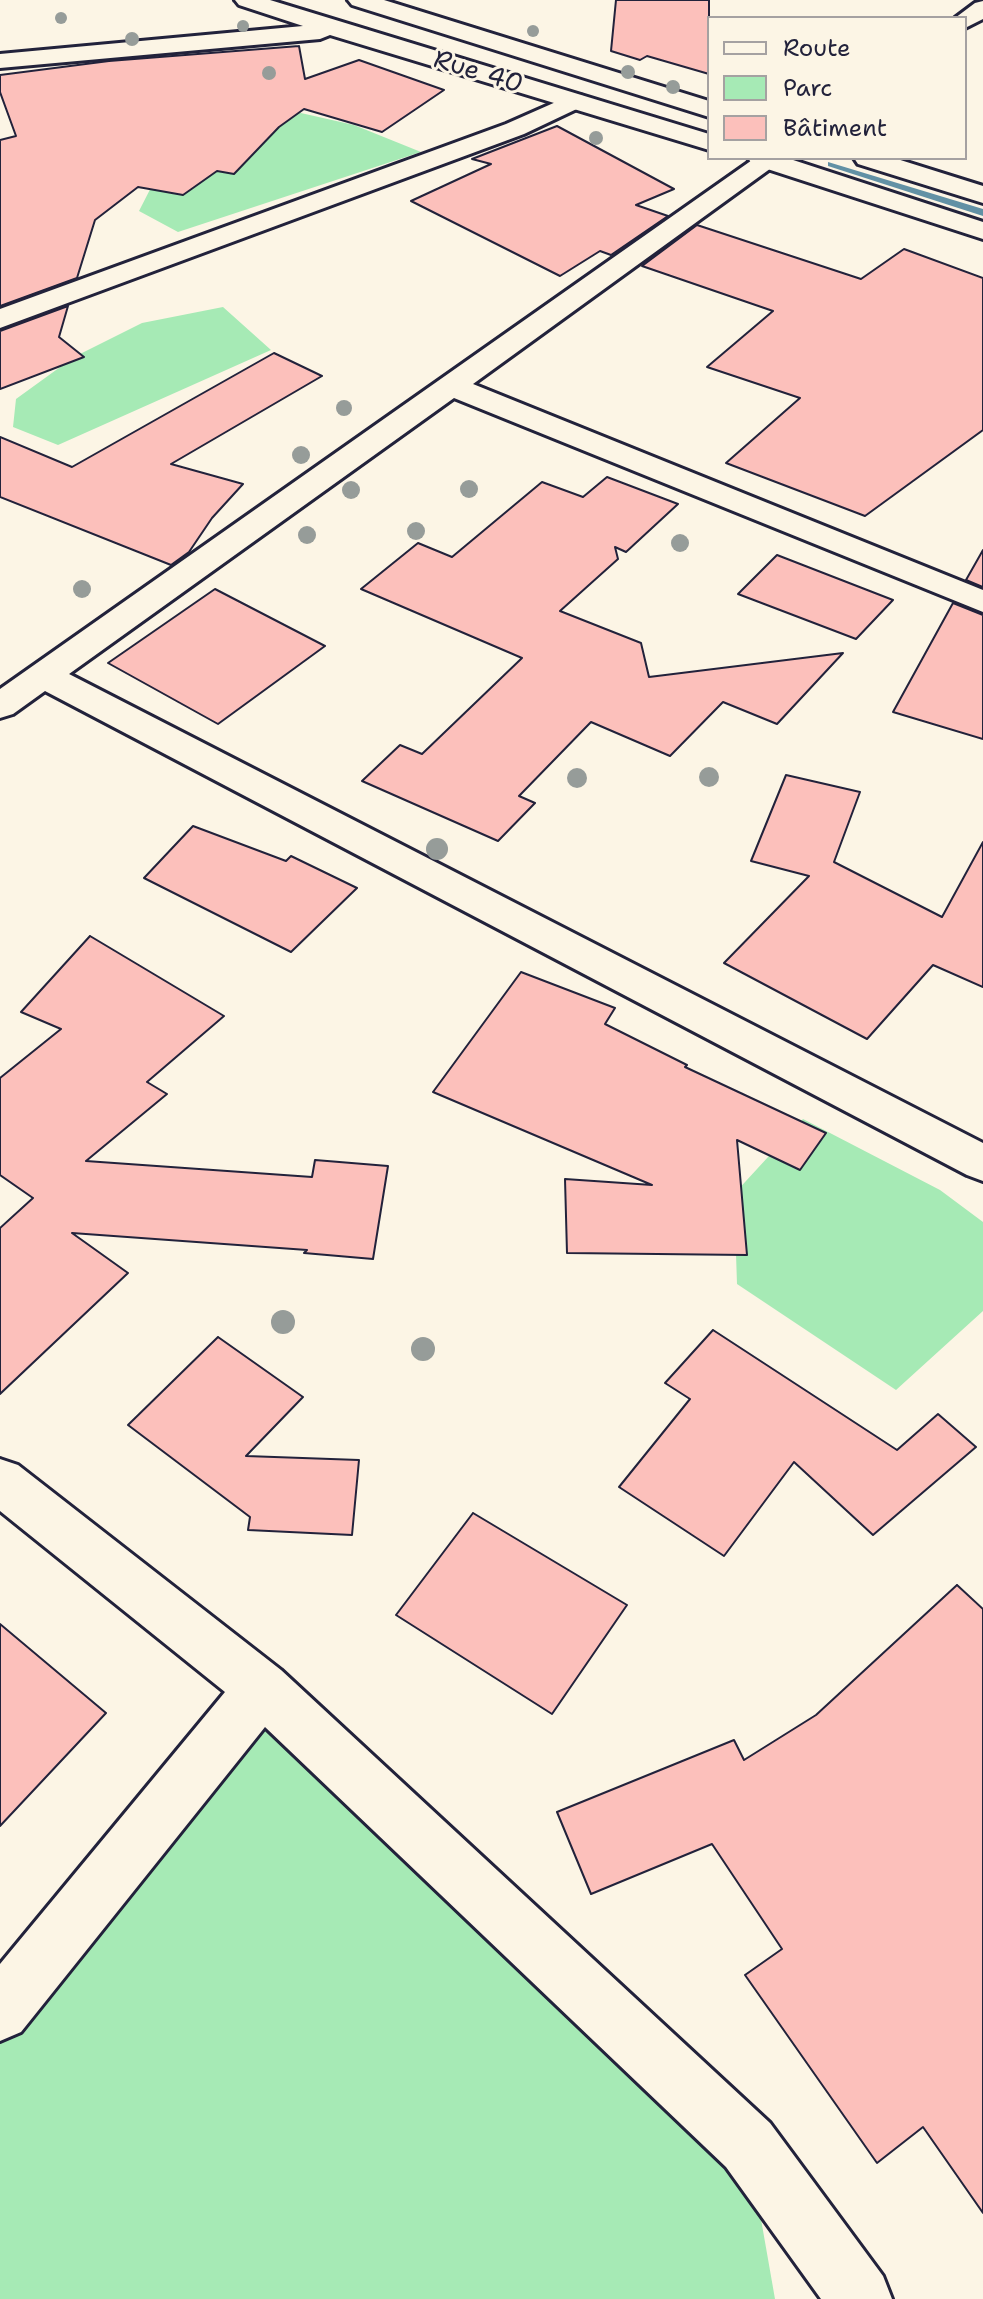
<!DOCTYPE html>
<html>
<head>
<meta charset="utf-8">
<style>
	body { margin:0 }
	#map { position:relative; width:983px; height:2299px; overflow:hidden; background:#fcf5e5; font-family:"Shantell Sans",sans-serif }
	canvas { display:block }
	.legend { position:absolute; left:707px; top:16px; width:260px; height:144px; box-sizing:border-box; background:#fcf5e5; border:2px solid #a5a1a1; margin:0; padding:10px 14px; list-style:none; font-size:24px; color:#22223b }
	.legend li { display:flex; align-items:center; gap:16px; height:40px }
	.legend b { width:40px; border:2px solid #a5a1a1 }
</style>
</head>
<body>
<div id="map">
<canvas width="983" height="2299"></canvas>
<ul class="legend">
<li><b style="height:10px;background:#fcf5e5"></b>Route</li>
<li><b style="height:22px;background:#a6eab5"></b>Parc</li>
<li><b style="height:22px;background:#fcc0bb"></b>Bâtiment</li>
</ul>
</div>
<script>
const ctx = document.querySelector('canvas').getContext('2d');
ctx.lineJoin = 'round';
function fill(path, color) {
  ctx.fillStyle = color;
  ctx.fill(path, 'evenodd');
}
function poly(rows) {
  const path = new Path2D();
  for (const r of rows) {
    path.moveTo(r[0], r[1]);
    for (let i = 2; i < r.length; i += 2) path.lineTo(r[i], r[i + 1]);
  }
  return path;
}
function stroke(path, color, width, dash) {
  ctx.strokeStyle = color;
  ctx.lineWidth = width;
  ctx.lineCap = dash ? 'butt' : 'round';
  ctx.setLineDash(dash || []);
  ctx.stroke(path);
}
function label(font, color, halo, rows, align = 'center') {
  ctx.font = font + ' "Shantell Sans",sans-serif';
  ctx.lineWidth = 6;
  ctx.setLineDash([]);
  ctx.textBaseline = 'middle';
  ctx.strokeStyle = halo;
  ctx.fillStyle = color;
  for (const [text, x, y, turn = 0] of rows) {
    ctx.save();
    ctx.translate(x, y);
    ctx.rotate((+turn || 0) * Math.PI / 180);
    ctx.textAlign = isNaN(turn) ? turn : align;
    if (halo) ctx.strokeText(text, 0, 0);
    ctx.fillText(text, 0, 0);
    ctx.restore();
  }
}
fill(poly([
	[292,111,354,125,421,152,178,232,139,211,161,168],
	[223,307,271,350,58,445,13,427,16,399,74,357,142,323],
	[803,1119,940,1190,983,1222,983,1311,896,1390,737,1284,734,1194],
	[262,1688,748,2145,775,2299,0,2299,0,2011]
]), '#a6eab5');
fill(poly([
	[828,162,983,209,983,216,828,166,828,162]
]), '#6291a5');
const building = poly([
	[616,0,709,0,709,74,647,56,640,60,611,51,616,0],
	[299,46,305,79,359,60,444,90,382,132,304,109,279,127,234,174,217,171,183,195,138,187,95,220,77,278,0,306,0,140,16,136,0,92,0,75,109,61,299,46],
	[557,126,674,189,636,205,668,216,611,255,600,251,560,276,411,201,491,164,472,159,557,126],
	[697,225,861,279,904,249,983,278,983,430,865,516,726,463,800,398,707,367,773,311,642,266,697,225],
	[68,306,59,337,84,357,0,389,0,331,68,306],
	[274,353,322,376,171,464,243,484,212,518,189,552,171,565,0,497,0,437,72,467,274,353],
	[607,477,678,504,626,552,615,547,618,559,560,611,641,643,649,677,843,653,777,724,723,702,670,756,591,722,519,796,535,803,498,841,362,781,400,745,422,754,522,658,361,589,418,543,452,557,542,482,583,497,607,477],
	[983,550,983,587,966,580,983,550],
	[777,555,893,600,856,639,738,594,777,555],
	[215,589,325,646,218,724,108,663,215,589],
	[953,603,983,615,983,739,893,712,953,603],
	[786,775,860,792,834,862,942,917,983,842,983,987,933,965,867,1039,724,963,809,876,751,861,786,775],
	[193,826,286,861,291,856,357,888,291,952,144,878,193,826],
	[90,936,224,1016,147,1082,167,1094,86,1161,312,1177,315,1160,388,1166,373,1259,304,1253,307,1250,72,1233,128,1273,0,1394,0,1228,33,1198,0,1175,0,1078,61,1029,21,1012,90,936],
	[521,972,615,1008,605,1024,687,1065,685,1067,826,1133,800,1170,737,1140,747,1255,567,1253,565,1179,652,1185,433,1092,521,972],
	[713,1330,897,1450,938,1414,976,1447,873,1535,794,1462,724,1556,619,1487,690,1399,665,1383,713,1330],
	[218,1337,303,1397,246,1456,359,1460,352,1535,248,1530,250,1517,128,1425,218,1337],
	[473,1513,627,1605,552,1714,396,1615,473,1513],
	[957,1585,983,1609,983,2213,923,2127,877,2163,745,1975,782,1949,712,1844,591,1894,557,1812,734,1740,744,1760,816,1715,957,1585],
	[0,1624,106,1713,0,1826,0,1624]
]);
fill(building, '#fcc0bb');
stroke(building, '#22223b', 2);
const street = poly([
	[983,1,983,19,965,28,965,18,955,18,975,3,983,1],
	[574,94,583,96,586,101,583,106,524,134,0,328,0,309,506,124,574,94],
	[755,158,785,158,473,384,983,590,983,612,454,398,69,674,983,1143,983,1181,967,1175,45,691,13,714,0,718,0,689,755,158],
	[0,1459,18,1465,281,1670,770,2123,883,2276,892,2299,821,2299,726,2167,265,1727,21,2032,0,2041,0,1964,225,1692,0,1511,0,1459]
]);
const secondary = poly([
	[235,0,270,0,709,134,709,150,330,35,320,39,0,68,0,54,303,26,239,5,235,0],
	[348,0,384,0,709,101,709,117,352,5,348,0],
	[748,158,787,158,983,222,983,239,752,164,748,158],
	[854,158,894,158,983,186,983,203,858,164,854,158]
]);
stroke(street, '#22223b', 6);
stroke(secondary, '#22223b', 6);
fill(street, '#fcf5e5');
fill(secondary, '#fcf5e5');
ctx.fillStyle = '#969c99';
for (const [x, y, r] of [
	[61,18,6],
	[243,26,6],
	[533,31,6],
	[132,39,7],
	[628,72,7],
	[269,73,7],
	[673,87,7],
	[596,138,7],
	[344,408,8],
	[301,455,9],
	[469,489,9],
	[351,490,9],
	[416,531,9],
	[307,535,9],
	[680,543,9],
	[82,589,9],
	[709,777,10],
	[577,778,10],
	[437,849,11],
	[283,1322,12],
	[423,1349,12]
]) {
  ctx.beginPath();
  ctx.arc(x, y, r, 0, 2 * Math.PI);
  ctx.fill();
}
label('26px', '#22223b', '#fcf5e5', [
	["Rue 40",478,73,17]
]);
</script>
</body>
</html>
